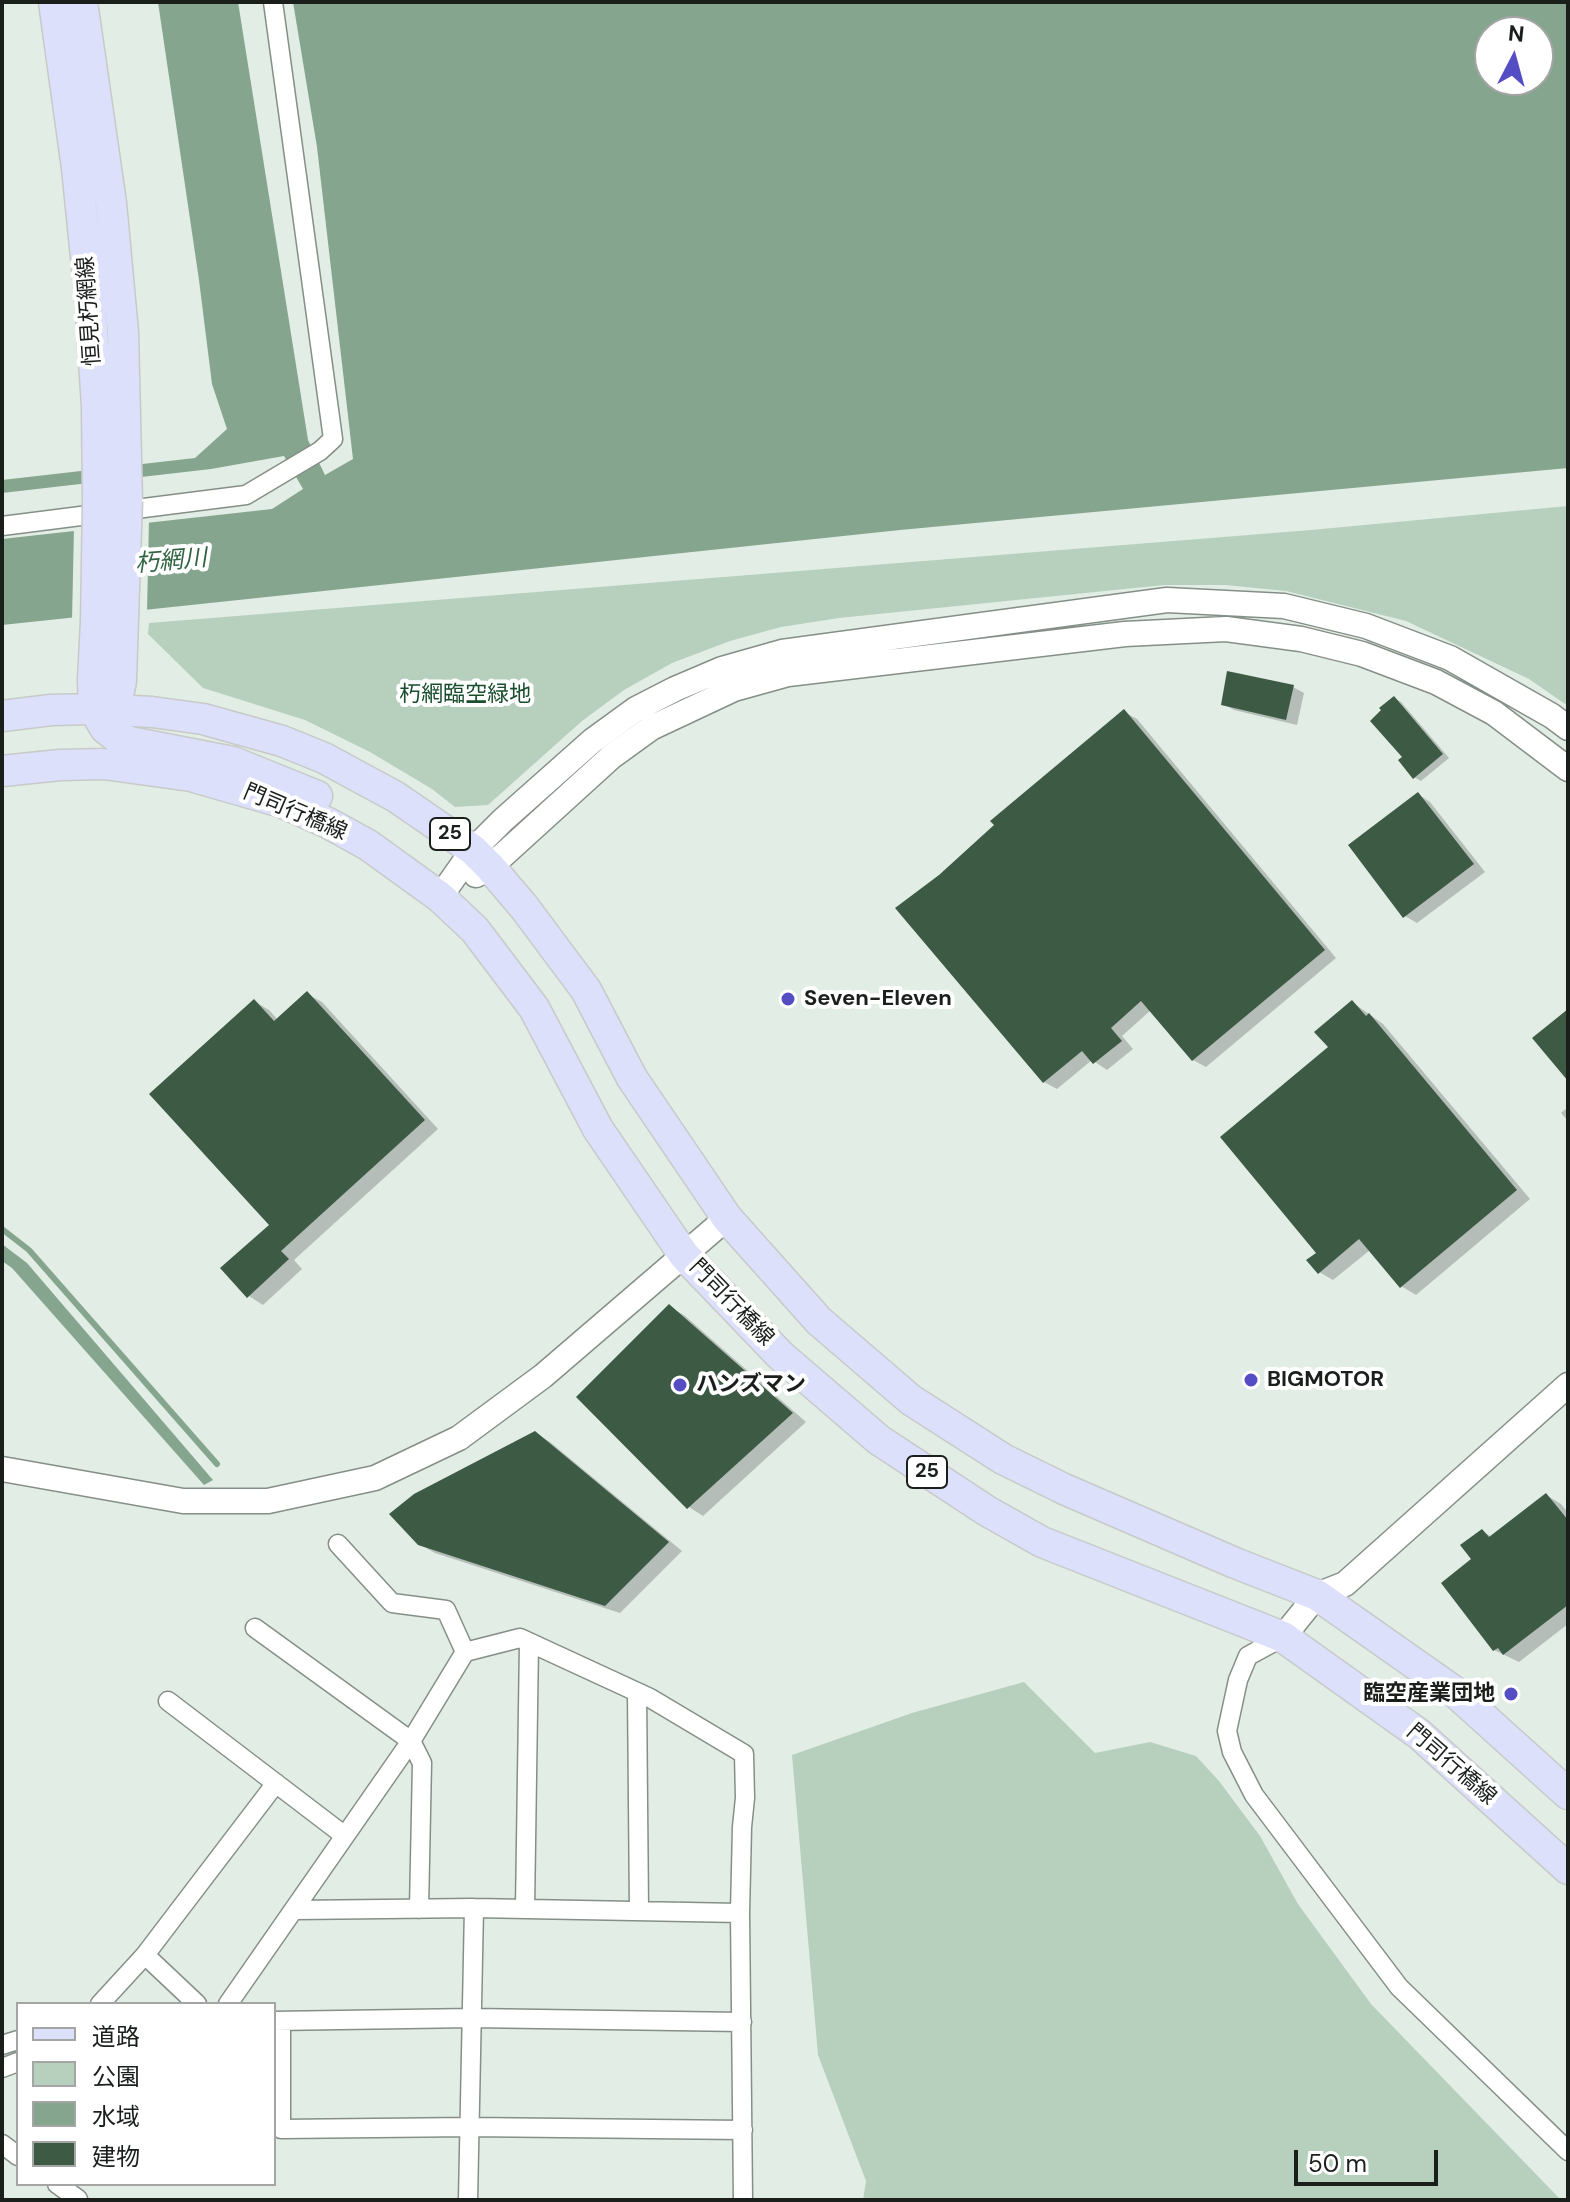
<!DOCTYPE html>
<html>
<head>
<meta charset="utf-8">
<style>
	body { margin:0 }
	#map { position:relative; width:1570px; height:2202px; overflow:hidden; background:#e2ede5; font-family:"DM Sans","Noto Sans JP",sans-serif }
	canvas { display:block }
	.frame { position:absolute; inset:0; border:4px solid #1b1f1c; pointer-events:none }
	.legend { position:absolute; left:16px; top:2002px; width:260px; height:184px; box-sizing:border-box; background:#fff; border:2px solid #a4a5a4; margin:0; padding:10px 14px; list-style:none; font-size:24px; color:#1b1f1c }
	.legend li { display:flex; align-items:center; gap:16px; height:40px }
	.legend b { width:40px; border:2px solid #a4a5a4 }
	.north { position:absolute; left:1474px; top:16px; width:80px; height:80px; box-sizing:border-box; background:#fff; border:2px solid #a4a5a4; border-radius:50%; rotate:6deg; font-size:22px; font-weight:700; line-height:32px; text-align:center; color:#1b1f1c }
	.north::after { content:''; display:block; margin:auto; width:28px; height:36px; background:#554dc4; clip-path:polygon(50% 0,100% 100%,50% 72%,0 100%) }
	.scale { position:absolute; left:1294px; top:2150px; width:144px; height:36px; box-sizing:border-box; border:4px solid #1b1f1c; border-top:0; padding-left:10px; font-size:24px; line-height:28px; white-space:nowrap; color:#1b1f1c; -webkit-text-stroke:6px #fff; paint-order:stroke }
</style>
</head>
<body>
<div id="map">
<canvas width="1570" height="2202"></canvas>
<div class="frame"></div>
<ul class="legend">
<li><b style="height:10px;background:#dde0fb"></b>道路</li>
<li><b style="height:22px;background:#b7d0bd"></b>公園</li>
<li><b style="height:22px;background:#86a58e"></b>水域</li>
<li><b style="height:22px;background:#3d5a45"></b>建物</li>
</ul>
<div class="north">N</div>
<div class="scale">50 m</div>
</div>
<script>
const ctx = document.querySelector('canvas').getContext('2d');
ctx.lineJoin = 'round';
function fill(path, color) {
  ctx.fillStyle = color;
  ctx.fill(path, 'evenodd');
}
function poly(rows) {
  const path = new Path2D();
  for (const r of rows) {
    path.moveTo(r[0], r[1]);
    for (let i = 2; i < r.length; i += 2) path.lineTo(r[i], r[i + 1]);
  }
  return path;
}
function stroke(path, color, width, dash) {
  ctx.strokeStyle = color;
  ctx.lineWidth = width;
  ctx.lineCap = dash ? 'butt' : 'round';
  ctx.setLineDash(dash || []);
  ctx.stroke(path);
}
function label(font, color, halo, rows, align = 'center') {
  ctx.font = font + ' "DM Sans","Noto Sans JP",sans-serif';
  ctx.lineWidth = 8;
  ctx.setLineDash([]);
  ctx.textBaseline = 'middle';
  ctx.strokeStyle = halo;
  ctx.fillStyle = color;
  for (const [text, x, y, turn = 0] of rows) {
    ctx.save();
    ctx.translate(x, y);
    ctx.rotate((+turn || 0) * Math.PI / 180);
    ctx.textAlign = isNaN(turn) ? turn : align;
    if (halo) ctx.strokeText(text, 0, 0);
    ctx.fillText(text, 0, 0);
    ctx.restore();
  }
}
fill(poly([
	[1568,506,1568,706,1529,679,1406,621,1286,591,1225,585,1164,585,839,618,781,627,730,641,672,663,624,690,582,721,488,805,455,807,432,789,370,752,305,720,203,688,148,634,149,623,1311,530],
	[1024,1682,1095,1753,1150,1742,1196,1756,1219,1781,1260,1836,1298,1904,1371,2004,1561,2200,863,2200,866,2181,818,2055,792,1755,912,1713]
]), '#b7d0bd');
fill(poly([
	[158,2,238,2,308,440,325,475,353,459,317,147,293,2,1568,2,1568,468,900,530,2,625,2,539,272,509,303,489,284,456,211,469,2,493,2,480,195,458,227,429,212,384,199,280],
	[1490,32,1538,32,1538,80,1490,80],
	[2,1244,27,1263,213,1480,204,1485,12,1268,2,1261]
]), '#86a58e');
fill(poly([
	[149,519,147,613,72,621,74,527]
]), '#e2ede5');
fill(poly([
	[1293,687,1304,693,1297,725,1234,710,1223,704],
	[1394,698,1401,702,1449,758,1421,781,1414,777,1404,757],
	[1124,712,1137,719,1336,958,1206,1067,1193,1060,1151,1010,1122,1036,1133,1049,1107,1070,1092,1060,1057,1089,1044,1082,940,877],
	[1418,794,1430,802,1485,872,1417,923,1405,916],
	[307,994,322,1002,438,1129,294,1260,302,1269,263,1305,249,1296,272,1225,254,1001,269,1010,278,1020],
	[1352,1002,1383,1024,1530,1199,1416,1295,1401,1286,1370,1250,1333,1280,1319,1272,1331,1047],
	[1568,1107,1568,1121,1561,1113],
	[669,1307,684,1315,806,1422,703,1516,689,1507],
	[535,1433,550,1442,682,1551,620,1613,435,1553,419,1544],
	[1546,1495,1561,1504,1568,1513,1568,1624,1519,1662,1494,1650,1473,1559,1482,1531,1492,1537]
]), '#0003');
stroke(poly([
	[2,1229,29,1250,217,1464]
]), '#86a58e', 6);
fill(poly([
	[1227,671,1294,685,1286,720,1221,705],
	[1394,696,1443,754,1413,779,1398,760,1402,757,1370,721,1381,710,1379,708],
	[1124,709,1325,950,1192,1061,1141,1001,1111,1028,1122,1041,1093,1064,1082,1051,1043,1083,895,908,939,875,994,825,990,821],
	[1418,792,1474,864,1403,918,1348,845],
	[307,991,425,1120,281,1251,289,1259,247,1298,220,1268,269,1225,149,1094,254,999,274,1021],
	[1352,1000,1366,1016,1369,1013,1517,1190,1400,1288,1359,1239,1318,1274,1306,1260,1316,1253,1220,1137,1328,1047,1314,1032],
	[1568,1009,1568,1081,1532,1038],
	[669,1304,793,1413,687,1509,576,1397],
	[535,1431,669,1542,605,1606,418,1545,389,1514,414,1494],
	[1546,1493,1568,1520,1568,1605,1503,1655,1498,1648,1493,1651,1441,1583,1471,1559,1460,1545,1482,1529,1489,1537]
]), '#3d5a45');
const minor = poly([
	[2,526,246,495,320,451,333,439,273,2],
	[338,1544,392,1603,446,1610,465,1652],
	[255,1628,411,1741,422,1763,419,1909],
	[1283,1637,1248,1656,1238,1680,1227,1731,1232,1752,1254,1795,1399,1987,1568,2151],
	[637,1692,639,1911],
	[168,1701,345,1836],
	[525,1909,529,1643],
	[294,1910,474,1908,740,1913],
	[100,2004,145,1955],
	[197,2004,145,1955,276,1783],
	[228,2004,411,1741,465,1652,520,1638,650,1698,744,1754,745,1798,742,1827,740,1913,743,2200],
	[274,2021,472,2018,742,2022],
	[281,2021,281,2129,470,2127,743,2130],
	[2,2045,18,2040],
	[2,2068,18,2062],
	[2,2144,18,2156],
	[57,2184,78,2199],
	[468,2200,474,1908]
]);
const tertiary = poly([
	[476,875,490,867,611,757,651,728,734,689,788,674,1125,634,1226,629,1301,639,1362,654,1436,682,1494,713,1568,769],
	[440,897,473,850,503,820,592,741,636,709,675,689,722,669,782,652,1167,600,1284,606,1366,626,1450,658,1552,716,1568,728],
	[2,1469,183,1501,268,1501,375,1478,459,1438,543,1376,727,1218],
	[1283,1637,1317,1595,1345,1584,1568,1385]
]);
const primary = poly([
	[54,2,77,168,90,296,97,407,98,504],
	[82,2,111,203,123,332,127,501],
	[96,621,93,680,94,709,105,728,115,736,130,742,233,762,317,796],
	[2,716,51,710,94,709,152,712,203,719,282,741,324,758,396,797,473,850,490,867,524,907,586,990,632,1078,727,1218,819,1321,911,1400,1003,1459,1064,1489,1235,1563,1317,1595,1455,1692,1568,1794],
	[106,726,118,696,121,681,123,618],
	[2,771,60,765,104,764,191,776,281,802,328,823,368,845,440,897,475,930,534,1008,598,1129,684,1255,780,1355,879,1440,987,1511,1042,1542,1283,1637,1419,1734,1568,1869]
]);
stroke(minor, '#858f87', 21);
stroke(tertiary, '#858f87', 27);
stroke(primary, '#c8c9c9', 33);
stroke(minor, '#fff', 18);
stroke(tertiary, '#fff', 24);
stroke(primary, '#dde0fb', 30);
const primaryBridge = poly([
	[123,618,127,501],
	[96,621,98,504]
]);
stroke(primaryBridge, '#c8c9c9', 33, []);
stroke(primaryBridge, '#dde0fb', 30);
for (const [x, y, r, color] of [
	[788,999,8,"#554dc4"],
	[1251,1380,8,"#554dc4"],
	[680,1385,8,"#554dc4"],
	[1511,1694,8,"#554dc4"]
]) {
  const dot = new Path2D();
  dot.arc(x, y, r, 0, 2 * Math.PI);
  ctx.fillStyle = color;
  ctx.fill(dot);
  stroke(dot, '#fff', 3);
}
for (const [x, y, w] of [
	[450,834,40],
	[927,1472,40]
]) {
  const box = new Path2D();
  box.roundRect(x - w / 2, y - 16, w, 32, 6);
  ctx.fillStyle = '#fff';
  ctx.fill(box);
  stroke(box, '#1b1f1c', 2);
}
label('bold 20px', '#1b1f1c', null, [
	["25",450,834],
	["25",927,1472]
]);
label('22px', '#1b1f1c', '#fff', [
	["恒見朽網線",90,311,-94],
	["門司行橋線",295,813,23],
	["門司行橋線",731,1303,46],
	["門司行橋線",1451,1765,41]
]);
label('22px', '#194d2d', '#fff', [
	["朽網臨空緑地",465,695]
]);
label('bold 22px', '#1b1f1c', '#fff', [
	["Seven-Eleven",804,999],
	["BIGMOTOR",1267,1380],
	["ハンズマン",696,1385],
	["臨空産業団地",1495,1694,"right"]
], 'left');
label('italic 24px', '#316442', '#fff', [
	["朽網川",171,562,-5]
]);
</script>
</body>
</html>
